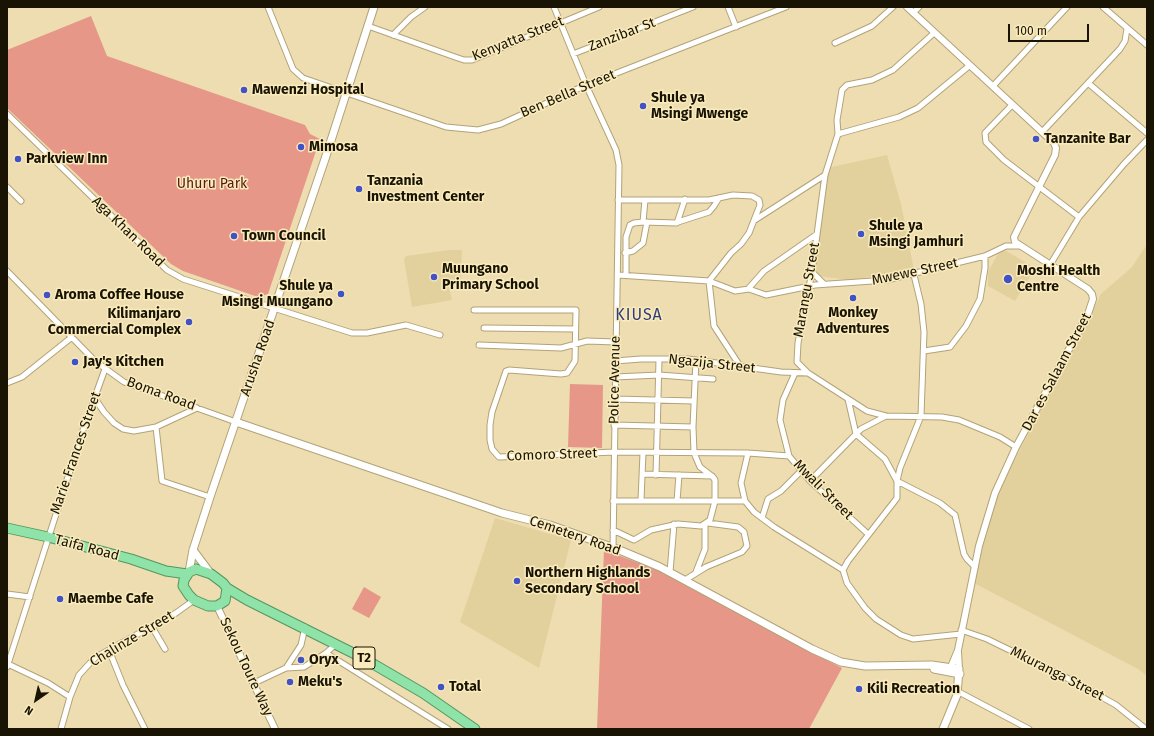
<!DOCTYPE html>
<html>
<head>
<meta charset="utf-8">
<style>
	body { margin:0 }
	#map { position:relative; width:1154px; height:736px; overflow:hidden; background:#edddb0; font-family:"Fira Sans",sans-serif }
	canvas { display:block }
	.frame { position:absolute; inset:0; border:8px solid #181303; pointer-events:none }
	.north { position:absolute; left:16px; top:680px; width:40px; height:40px; -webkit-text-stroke:3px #faebbd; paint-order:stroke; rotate:214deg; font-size:11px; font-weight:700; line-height:16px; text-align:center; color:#181303 }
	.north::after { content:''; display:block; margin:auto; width:14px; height:18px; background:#181303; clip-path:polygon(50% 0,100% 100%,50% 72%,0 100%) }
	.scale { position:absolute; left:1008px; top:24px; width:81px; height:18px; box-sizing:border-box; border:2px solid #181303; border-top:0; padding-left:5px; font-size:12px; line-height:14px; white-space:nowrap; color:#181303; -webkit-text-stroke:3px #faebbd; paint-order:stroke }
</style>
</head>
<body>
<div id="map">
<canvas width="1154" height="736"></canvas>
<div class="frame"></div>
<div class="north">N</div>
<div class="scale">100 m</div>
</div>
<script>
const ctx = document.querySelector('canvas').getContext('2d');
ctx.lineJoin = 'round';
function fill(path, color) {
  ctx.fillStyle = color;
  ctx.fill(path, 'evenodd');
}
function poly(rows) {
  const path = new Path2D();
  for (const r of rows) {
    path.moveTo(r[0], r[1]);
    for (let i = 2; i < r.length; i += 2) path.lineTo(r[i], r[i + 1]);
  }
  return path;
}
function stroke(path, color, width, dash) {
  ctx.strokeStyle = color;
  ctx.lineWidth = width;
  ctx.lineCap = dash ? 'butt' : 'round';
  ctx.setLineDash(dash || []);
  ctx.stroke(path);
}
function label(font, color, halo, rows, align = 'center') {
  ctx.font = font + ' "Fira Sans",sans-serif';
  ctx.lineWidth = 3;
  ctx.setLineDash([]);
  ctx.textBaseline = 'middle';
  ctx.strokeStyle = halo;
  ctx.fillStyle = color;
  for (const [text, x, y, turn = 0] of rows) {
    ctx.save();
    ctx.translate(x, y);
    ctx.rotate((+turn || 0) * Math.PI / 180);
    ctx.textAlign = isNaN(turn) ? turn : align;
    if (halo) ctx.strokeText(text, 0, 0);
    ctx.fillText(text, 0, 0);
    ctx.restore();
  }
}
fill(poly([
	[887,155,901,204,914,270,849,280,818,276,809,265,817,213,827,168],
	[1147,244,1147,676,1138,669,974,583,991,505,1101,294,1132,267],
	[1001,248,1035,268,1015,301,988,286,988,272],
	[449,250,462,250,461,280,448,283,452,300,412,307,404,259,406,256],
	[495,518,571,540,539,668,460,622]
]), '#e3d19d');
fill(poly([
	[91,16,107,56,305,125,310,134,320,139,268,294,258,297,183,271,171,264,7,108,7,50],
	[570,384,603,385,602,448,568,447],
	[604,550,658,570,842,668,809,729,597,729],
	[364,587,381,597,369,618,352,609]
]), '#e79787');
const minor = poly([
	[268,7,293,69,303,78,446,127,478,130,501,124,586,85,786,7],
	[554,7,586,85,616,150,619,165,613,548],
	[728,7,736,27],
	[1103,7,1147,45],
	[913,13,919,7],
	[368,26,455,57,464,60,472,60,599,7],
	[934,33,893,70,872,80,847,85,842,90,837,120,838,134,825,175,812,272,798,343,797,362,808,373,867,411,886,416,942,417,959,420,1000,437,1016,447],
	[393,35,411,17,425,7],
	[835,43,872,26,893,7],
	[573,54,693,7],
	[1088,83,1147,133],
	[993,86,1067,7],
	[1012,105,985,133,986,142,1004,160,1079,217],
	[7,114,167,270,183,279,352,333,367,333,406,325,440,335],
	[1042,132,1120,49,1125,41,1127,29],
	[838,134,899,117,918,108,969,66],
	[7,187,21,201],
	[618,200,709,200,733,195,752,196,759,200,760,205,749,233,741,244,731,253,709,281,714,326,740,366],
	[755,220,825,175],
	[643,222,645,200],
	[678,222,709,212,714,206,719,198],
	[625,253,633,251,643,243,647,222],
	[1050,265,1079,217,1124,164,1147,140],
	[7,271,95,361,124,382,236,422],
	[812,272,824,284],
	[618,275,709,281,735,291,749,289,766,295,815,285,887,280,985,256,1006,246,1019,246],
	[626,275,626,237,630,225,634,223,643,222,677,223,685,199],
	[914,275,921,304,924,332,921,416,900,468,897,481,897,498,848,561,843,570,847,583,865,608,876,619,901,635,913,639,961,634],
	[748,289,764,271,817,234],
	[474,310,576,310,575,361,567,373,561,374,509,370,506,371,492,412,490,425,490,440,492,449,499,457,614,452,748,453,789,456],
	[484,328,575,329],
	[479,345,561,348,587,341,616,342],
	[924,351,950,347,966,326,980,299,985,268,985,256],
	[615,361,641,359,688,359,781,372,808,373],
	[795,373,783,400,780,420,789,456,810,481,868,534],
	[615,377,659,375,713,379],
	[7,383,22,377,72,337],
	[94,397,104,412,114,423,123,429,134,431,156,427,197,408],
	[615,399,694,401],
	[848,399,856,434,885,459,897,481,940,503,955,515,964,554,967,559,975,567],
	[614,425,693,427],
	[156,427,162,481,210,497],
	[748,453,741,483,745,501,754,512,774,527,843,570],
	[642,474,712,476],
	[656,475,659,359],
	[810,481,861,429,886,416],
	[641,500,643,453],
	[613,501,745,501],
	[677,501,679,475],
	[762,518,768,499,781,491,801,471],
	[613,530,634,540,651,530,678,524,701,526,710,520,715,501,715,480,713,477,700,467,694,453,693,427,696,360],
	[670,572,674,524],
	[696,572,705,549,705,524],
	[685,580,706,567,742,552,747,546,744,532,738,527,708,523],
	[7,594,30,597],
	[152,627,165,649],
	[961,630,987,639,1075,682,1116,705,1146,729],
	[109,650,123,685,145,729],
	[326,653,448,729],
	[8,664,48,683,70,697],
	[7,667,83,430,105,369],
	[286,668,304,667,326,653,336,644],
	[254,683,286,668,301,645,305,627],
	[957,691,1029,729],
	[61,729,70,697,79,675,90,663,96,657,176,613,194,600]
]);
const tertiary = poly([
	[907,7,1054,143,1056,148,1055,155,1014,237,1015,242,1088,289,1092,294,1093,299,1088,314,1016,447,995,493,979,546,958,650,951,667],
	[217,606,275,729],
	[958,652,959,669]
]);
const secondary = poly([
	[236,422,502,513,550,525,617,549,660,567,812,649,841,662,865,666,932,665,959,669,957,695,943,729],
	[193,550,211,574],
	[189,572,193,550,210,497,325,159,374,7],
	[934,669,960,674]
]);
const trunk = poly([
	[7,528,48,537,131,559,166,571,187,574],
	[196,569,211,574,223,583,227,588,225,601,217,606,208,606,194,600,189,595,183,586,184,580,189,572,196,569],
	[227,588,247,600,363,658,423,693,475,729]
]);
stroke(minor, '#b2a378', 7);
stroke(tertiary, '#b2a378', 8);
stroke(secondary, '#b2a378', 9);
stroke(trunk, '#539660', 11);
stroke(minor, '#fff', 5);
stroke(tertiary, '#fff', 6);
stroke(secondary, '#fff', 7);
stroke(trunk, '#8fe3a8', 9);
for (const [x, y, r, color] of [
	[244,90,4,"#4052c6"],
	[643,106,4,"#4052c6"],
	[1036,139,4,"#4052c6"],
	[301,147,4,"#4052c6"],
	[18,159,4,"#4052c6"],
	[359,189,4,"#4052c6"],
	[861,234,4,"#4052c6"],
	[234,236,4,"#4052c6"],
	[434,277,4,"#4052c6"],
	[1008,279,5,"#4052c6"],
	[341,294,4,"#4052c6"],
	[47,295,4,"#4052c6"],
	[853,298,4,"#4052c6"],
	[189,322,4,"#4052c6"],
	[75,362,4,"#4052c6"],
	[517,581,4,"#4052c6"],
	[60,599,4,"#4052c6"],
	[301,660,4,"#4052c6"],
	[290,682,4,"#4052c6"],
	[441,687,4,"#4052c6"],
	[859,689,4,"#4052c6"]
]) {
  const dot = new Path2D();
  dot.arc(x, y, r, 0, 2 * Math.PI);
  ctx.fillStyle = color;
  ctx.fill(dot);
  stroke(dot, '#faebbd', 1.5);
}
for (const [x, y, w] of [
	[364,658,22]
]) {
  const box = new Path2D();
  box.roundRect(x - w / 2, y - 11, w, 22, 3);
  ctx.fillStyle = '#faebbd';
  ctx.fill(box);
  stroke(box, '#181303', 1);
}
label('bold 13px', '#181303', null, [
	["T2",364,658]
]);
label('14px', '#181303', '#faebbd', [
	["Zanzibar St",622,35,-21],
	["Kenyatta Street",518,39,-22],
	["Ben Bella Street",568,94,-23],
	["Aga Khan Road",128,232,44],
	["Mwewe Street",915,272,-12],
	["Marangu Street",807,290,-80],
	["Arusha Road",258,358,-71],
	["Ngazija Street",712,364,6],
	["Dar es Salaam Street",1057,372,-62],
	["Police Avenue",615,380,-89],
	["Boma Road",161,394,20],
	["Marie Frances Street",76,453,-71],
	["Comoro Street",552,455,-2],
	["Mwali Street",823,490,45],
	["Cemetery Road",575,536,19],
	["Taifa Road",87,548,15],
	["Chalinze Street",132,639,-31],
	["Sekou Toure Way",246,667,65],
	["Mkuranga Street",1057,674,27]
]);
label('bold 14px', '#181303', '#faebbd', [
	["Mawenzi Hospital",252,90],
	["Shule ya",651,98],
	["Msingi Mwenge",651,114],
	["Tanzanite Bar",1044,139],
	["Mimosa",309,147],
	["Parkview Inn",26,159],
	["Tanzania",367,181],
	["Investment Center",367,197],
	["Shule ya",869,226],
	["Msingi Jamhuri",869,242],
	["Town Council",242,236],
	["Muungano",442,269],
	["Primary School",442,285],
	["Moshi Health",1017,271],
	["Centre",1017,287],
	["Shule ya",333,286,"right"],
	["Msingi Muungano",333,302,"right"],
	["Aroma Coffee House",55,295],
	["Monkey",853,313,"center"],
	["Adventures",853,329,"center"],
	["Kilimanjaro",181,314,"right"],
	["Commercial Complex",181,330,"right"],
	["Jay's Kitchen",83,362],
	["Northern Highlands",525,573],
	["Secondary School",525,589],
	["Maembe Cafe",68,599],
	["Oryx",309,660],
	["Meku's",298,682],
	["Total",449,687],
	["Kili Recreation",867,689]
], 'left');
label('14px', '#58180e', '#faebbd', [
	["Uhuru Park",212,184]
]);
ctx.letterSpacing = '1px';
label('16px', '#303d77', '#faebbd', [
	["KIUSA",639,316]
]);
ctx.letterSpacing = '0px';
</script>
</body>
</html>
